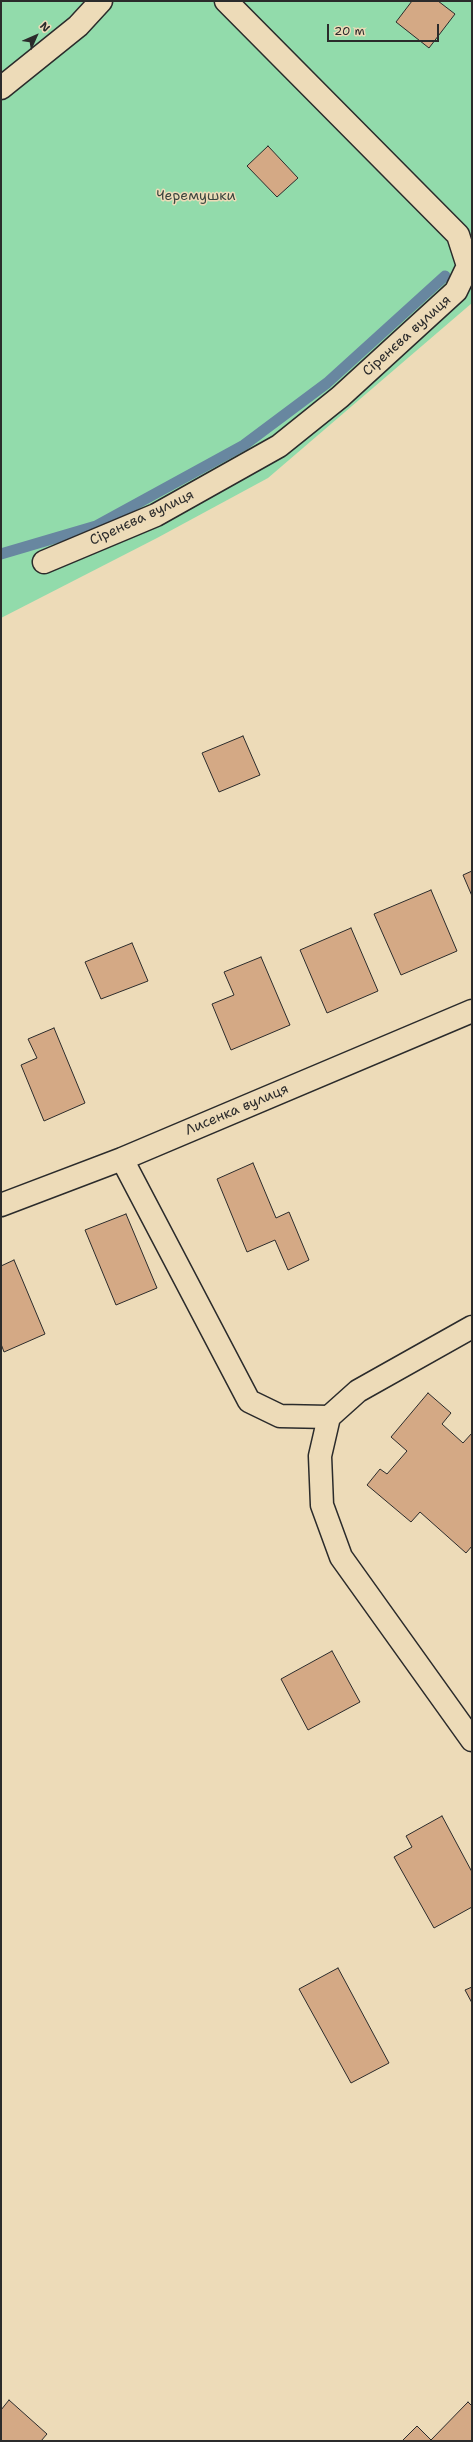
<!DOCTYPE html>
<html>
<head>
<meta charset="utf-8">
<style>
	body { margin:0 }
	#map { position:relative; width:473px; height:2442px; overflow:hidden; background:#eddbb8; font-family:"Shantell Sans",sans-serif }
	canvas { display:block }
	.frame { position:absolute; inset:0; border:2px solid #2b2b2b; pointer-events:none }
	.north { position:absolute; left:16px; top:16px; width:40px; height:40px; -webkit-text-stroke:3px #eddbb8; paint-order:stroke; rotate:45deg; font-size:11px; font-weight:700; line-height:16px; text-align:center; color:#2b2b2b }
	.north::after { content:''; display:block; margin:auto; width:14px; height:18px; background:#2b2b2b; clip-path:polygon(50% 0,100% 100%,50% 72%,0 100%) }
	.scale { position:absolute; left:327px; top:24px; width:112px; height:18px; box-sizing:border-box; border:2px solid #2b2b2b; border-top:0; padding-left:5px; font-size:12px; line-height:14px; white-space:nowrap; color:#2b2b2b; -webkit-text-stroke:3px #eddbb8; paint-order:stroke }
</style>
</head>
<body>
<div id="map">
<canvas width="473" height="2442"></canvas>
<div class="frame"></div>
<div class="north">N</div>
<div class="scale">20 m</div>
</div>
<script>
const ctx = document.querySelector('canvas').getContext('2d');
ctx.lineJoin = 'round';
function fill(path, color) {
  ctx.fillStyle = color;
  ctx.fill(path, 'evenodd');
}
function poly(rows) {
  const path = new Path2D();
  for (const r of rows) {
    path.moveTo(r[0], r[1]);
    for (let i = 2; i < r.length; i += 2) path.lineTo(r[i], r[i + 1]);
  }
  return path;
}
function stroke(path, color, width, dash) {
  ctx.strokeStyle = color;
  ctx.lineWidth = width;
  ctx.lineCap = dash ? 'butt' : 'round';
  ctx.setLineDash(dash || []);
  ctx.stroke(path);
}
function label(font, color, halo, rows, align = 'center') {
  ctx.font = font + ' "Shantell Sans",sans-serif';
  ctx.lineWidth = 3;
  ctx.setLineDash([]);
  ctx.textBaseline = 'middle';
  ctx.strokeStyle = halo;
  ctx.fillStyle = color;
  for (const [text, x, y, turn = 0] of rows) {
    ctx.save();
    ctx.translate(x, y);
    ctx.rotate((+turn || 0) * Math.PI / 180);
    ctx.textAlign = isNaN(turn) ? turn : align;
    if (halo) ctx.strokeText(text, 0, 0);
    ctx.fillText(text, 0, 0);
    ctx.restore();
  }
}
fill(poly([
	[1,1,472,1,472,303,268,478,157,538,1,618]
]), '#92dbab');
stroke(poly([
	[1,554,96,526,244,445,327,383,445,276]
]), '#6887a0', 11);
const building = poly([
	[412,1,438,1,455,14,429,48,396,22,412,1],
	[268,146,298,178,277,197,247,166,268,146],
	[243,736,260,775,219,792,202,753,243,736],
	[472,871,472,896,463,875,472,871],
	[431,890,457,951,401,975,374,914,431,890],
	[351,928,378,991,327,1013,300,950,351,928],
	[132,943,148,981,101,999,85,962,132,943],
	[261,957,290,1025,231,1050,212,1004,234,995,224,972,261,957],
	[54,1028,85,1103,44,1121,21,1065,37,1058,28,1039,54,1028],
	[253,1163,276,1218,289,1212,309,1260,288,1270,275,1240,247,1252,217,1179,253,1163],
	[126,1214,157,1288,116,1305,85,1230,126,1214],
	[14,1260,45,1334,4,1352,1,1344,1,1266,14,1260],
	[428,1393,451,1413,442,1424,463,1443,472,1433,472,1546,466,1553,420,1512,411,1522,367,1485,380,1469,387,1474,407,1451,391,1437,428,1393],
	[332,1651,360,1702,308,1730,281,1679,332,1651],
	[442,1816,472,1872,472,1907,434,1928,394,1857,412,1847,406,1836,442,1816],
	[338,1968,389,2063,351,2083,299,1989,338,1968],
	[472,1987,472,2003,465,1990,472,1987],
	[9,2400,47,2434,41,2441,1,2441,1,2410,9,2400],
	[468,2402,472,2406,472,2441,402,2441,417,2426,431,2440,468,2402]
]);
fill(building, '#d4a985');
stroke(building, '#2b2b2b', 1);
const minor = poly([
	[1,88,78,26,101,1],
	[44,562,156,515,279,446,340,397,456,291,468,266,458,235,226,1],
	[122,1159,249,1401,280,1416,329,1417],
	[1,1205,122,1159,472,1011],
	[329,1417,320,1456,322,1505,341,1557,472,1740],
	[329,1417,358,1391,472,1327]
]);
stroke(minor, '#2b2b2b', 25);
stroke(minor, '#eddbb8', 22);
label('14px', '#3a453e', '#eddbb8', [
	["Черемушки",196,196]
]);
label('14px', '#2b2b2b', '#eddbb8', [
	["Сіренєва вулиця",407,336,-42],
	["Сіренєва вулиця",142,518,-25],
	["Лисенка вулиця",237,1110,-23]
]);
</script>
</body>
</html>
